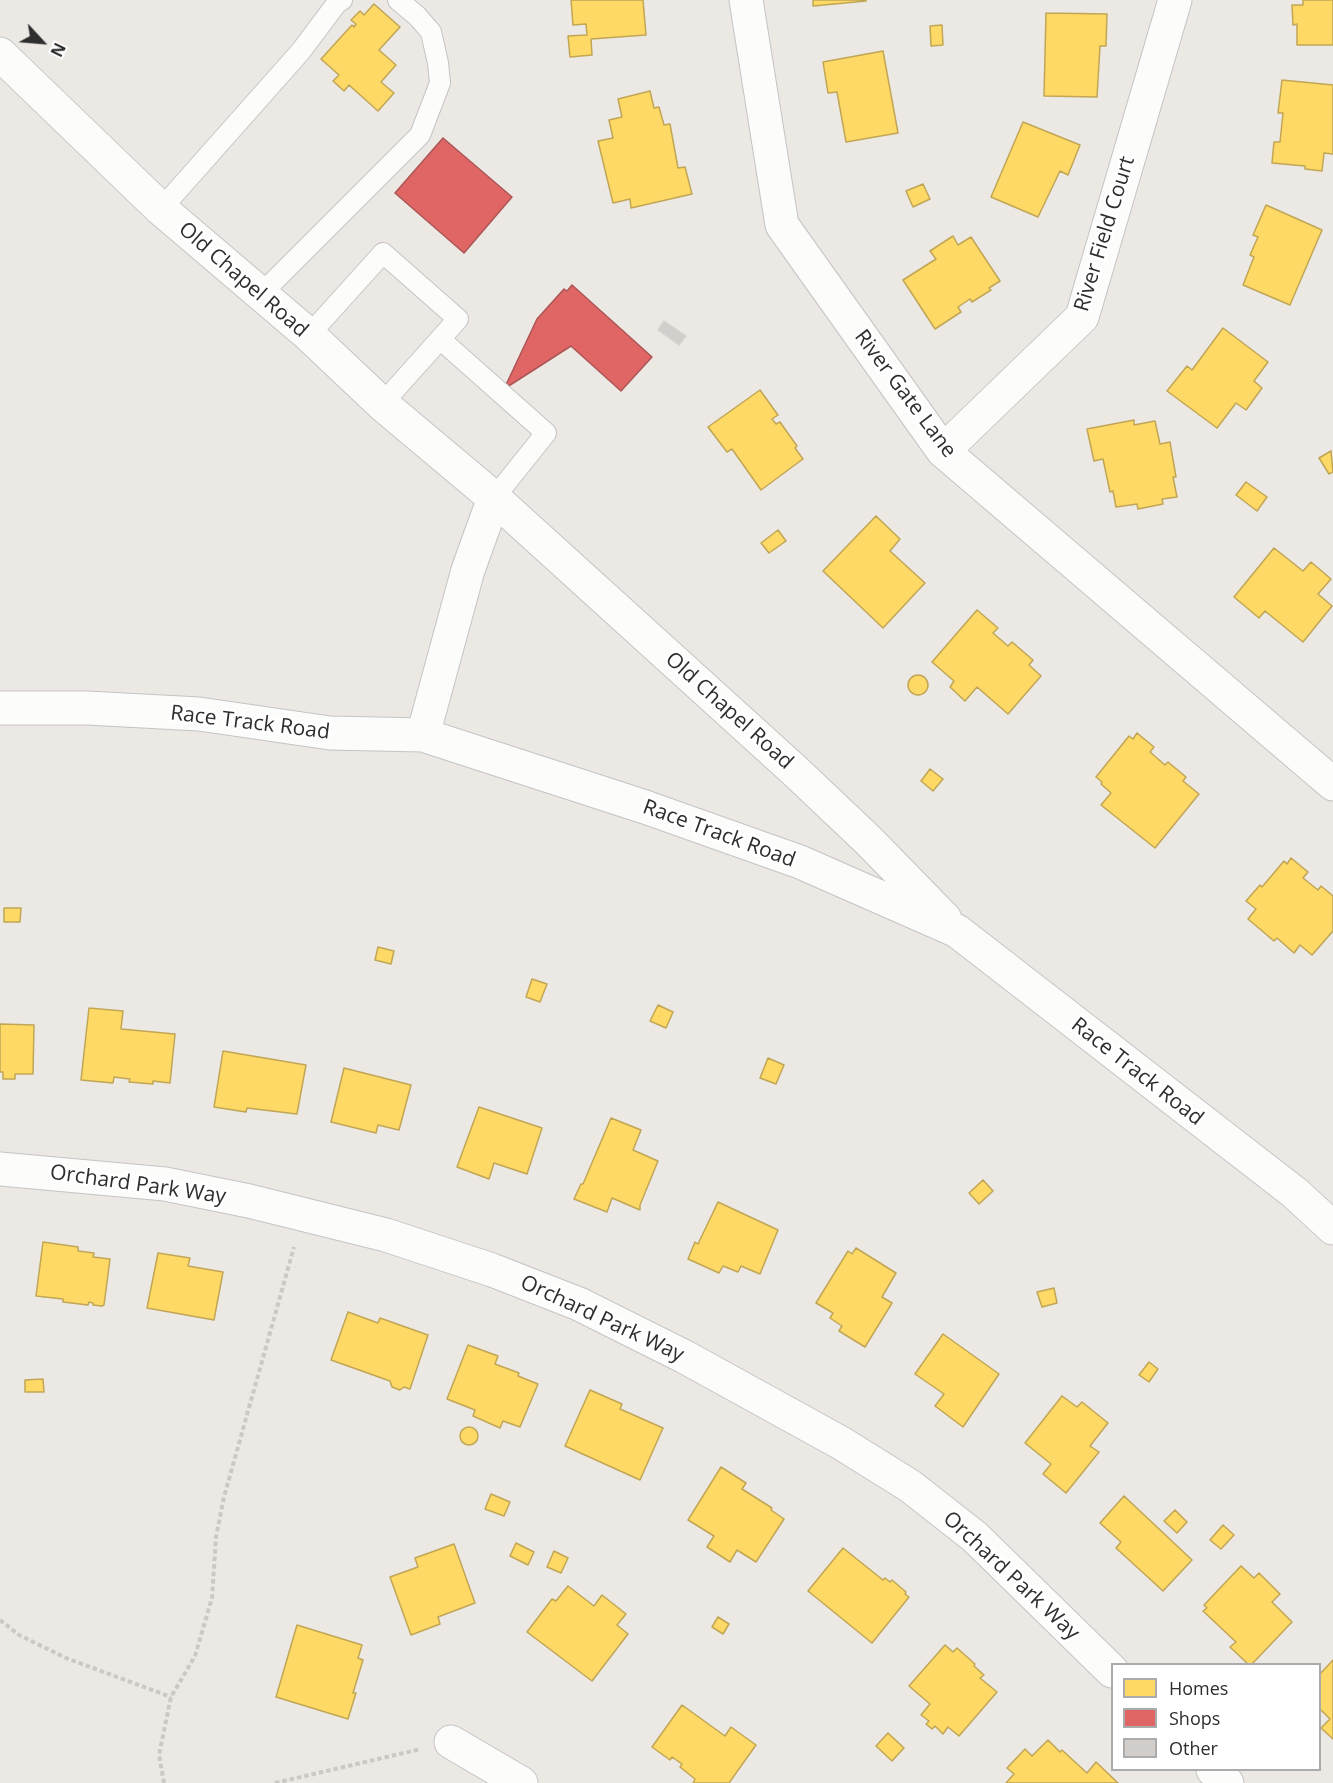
<!DOCTYPE html>
<html>
<head>
<meta charset="utf-8">
<style>
	body { margin:0 }
	#map { position:relative; width:1333px; height:1783px; overflow:hidden; background:#ece8e4; font-family:"Open Sans",sans-serif }
	canvas { display:block }
	.legend { position:absolute; left:1111px; top:1663px; width:210px; height:108px; box-sizing:border-box; background:#fff; border:2px solid #ababab; margin:0; padding:8px 10px; list-style:none; font-size:18px; color:#2e2e2e }
	.legend li { display:flex; align-items:center; gap:12px; height:30px }
	.legend b { width:30px; border:2px solid #ababab }
	.north { position:absolute; left:12px; top:12px; width:60px; height:60px; -webkit-text-stroke:4px #fff; paint-order:stroke; rotate:116deg; font-size:16px; font-weight:700; line-height:24px; text-align:center; color:#2e2e2e }
	.north::after { content:''; display:block; margin:auto; width:21px; height:27px; background:#2e2e2e; clip-path:polygon(50% 0,100% 100%,50% 72%,0 100%) }
</style>
</head>
<body>
<div id="map">
<canvas width="1333" height="1783"></canvas>
<ul class="legend">
<li><b style="height:16px;background:#ffd966"></b>Homes</li>
<li><b style="height:16px;background:#e06666"></b>Shops</li>
<li><b style="height:16px;background:#d1cecb"></b>Other</li>
</ul>
<div class="north">N</div>
</div>
<script>
const ctx = document.querySelector('canvas').getContext('2d');
ctx.lineJoin = 'round';
function fill(path, color) {
  ctx.fillStyle = color;
  ctx.fill(path, 'evenodd');
}
function poly(rows) {
  const path = new Path2D();
  for (const r of rows) {
    if (r.length === 3) {
      path.moveTo(r[0] + r[2], r[1]);
      path.arc(r[0], r[1], r[2], 0, 2 * Math.PI);
      continue;
    }
    path.moveTo(r[0], r[1]);
    for (let i = 2; i < r.length; i += 2) path.lineTo(r[i], r[i + 1]);
  }
  return path;
}
function stroke(path, color, width, dash) {
  ctx.strokeStyle = color;
  ctx.lineWidth = width;
  ctx.lineCap = dash ? 'butt' : 'round';
  ctx.setLineDash(dash || []);
  ctx.stroke(path);
}
function label(font, color, halo, rows, align = 'center') {
  ctx.font = font + ' "Open Sans",sans-serif';
  ctx.lineWidth = 6;
  ctx.setLineDash([]);
  ctx.textBaseline = 'middle';
  ctx.strokeStyle = halo;
  ctx.fillStyle = color;
  for (const [text, x, y, turn = 0] of rows) {
    ctx.save();
    ctx.translate(x, y);
    ctx.rotate((+turn || 0) * Math.PI / 180);
    ctx.textAlign = isNaN(turn) ? turn : align;
    if (halo) ctx.strokeText(text, 0, 0);
    ctx.fillText(text, 0, 0);
    ctx.restore();
  }
}
const homes = poly([
	[571,0,643,0,646,35,591,39,592,55,570,57,568,36,587,35,586,24,573,25,571,0],
	[813,0,866,0,866,1,813,6,813,0],
	[1303,0,1333,0,1333,45,1297,45,1297,24,1293,25,1292,5,1303,5,1303,0],
	[374,4,400,27,379,50,396,65,381,82,394,93,378,111,349,85,344,91,333,81,339,75,321,59,352,25,354,27,356,24,351,20,360,11,364,15,374,4],
	[1046,13,1107,14,1106,46,1100,46,1097,97,1044,96,1046,13],
	[942,25,943,45,931,46,930,26,942,25],
	[883,51,898,133,846,142,837,92,828,93,823,62,883,51],
	[1282,80,1333,85,1333,154,1324,153,1322,171,1305,169,1305,166,1272,163,1274,142,1280,142,1283,113,1278,113,1282,80],
	[650,91,654,108,659,107,664,125,670,124,678,168,685,167,692,194,631,208,630,199,613,203,598,141,613,138,609,120,622,117,618,99,650,91],
	[1023,122,1080,145,1068,175,1060,171,1038,217,991,197,1023,122],
	[923,184,930,199,913,207,906,191,923,184],
	[1266,205,1322,230,1290,305,1243,285,1254,257,1250,255,1258,237,1253,235,1266,205],
	[953,236,958,245,971,237,1000,281,989,288,991,290,972,302,970,299,958,307,961,312,935,329,903,280,936,259,930,251,953,236],
	[1223,328,1268,362,1254,381,1262,388,1246,410,1236,403,1217,428,1167,391,1187,366,1192,370,1223,328],
	[760,390,778,415,772,419,776,424,780,422,797,446,795,448,803,459,761,490,732,449,727,452,708,427,760,390],
	[1134,420,1134,425,1155,421,1160,444,1170,442,1176,477,1173,477,1177,497,1162,499,1163,504,1138,509,1137,504,1116,507,1113,491,1110,492,1103,459,1094,461,1087,429,1134,420],
	[1331,451,1333,472,1329,474,1319,458,1331,451],
	[1246,482,1267,497,1257,511,1236,495,1246,482],
	[876,516,900,539,890,551,925,583,883,628,823,571,876,516],
	[778,530,786,541,769,553,761,543,778,530],
	[1274,548,1303,571,1311,562,1331,579,1318,594,1332,606,1303,642,1265,611,1259,618,1234,597,1274,548],
	[977,610,998,628,993,633,1008,646,1012,642,1033,660,1029,665,1041,676,1008,714,977,687,965,701,950,687,954,681,932,662,977,610],
	[918,685,10],
	[1137,733,1154,747,1150,752,1165,765,1168,762,1186,777,1183,781,1199,794,1155,848,1101,805,1111,793,1101,784,1102,782,1096,777,1129,736,1133,739,1137,733],
	[930,769,943,779,933,791,921,781,930,769],
	[1291,858,1308,872,1303,878,1318,890,1321,886,1333,896,1333,931,1312,955,1300,945,1294,953,1277,938,1274,941,1248,919,1256,909,1246,901,1260,885,1262,887,1284,861,1287,864,1291,858],
	[4,908,21,908,20,922,4,922,4,908],
	[378,947,394,951,391,964,375,960,378,947],
	[532,979,547,984,540,1002,526,997,532,979],
	[658,1005,673,1012,666,1028,650,1021,658,1005],
	[89,1008,123,1011,121,1029,175,1034,170,1083,153,1081,153,1084,129,1082,130,1079,114,1077,113,1083,81,1080,89,1008],
	[0,1024,34,1025,33,1074,15,1074,15,1079,3,1079,3,1072,0,1072,0,1024],
	[223,1051,306,1065,297,1114,247,1108,246,1112,214,1107,223,1051],
	[768,1058,784,1065,776,1084,760,1078,768,1058],
	[344,1068,411,1085,399,1130,378,1125,376,1133,331,1122,344,1068],
	[479,1107,542,1128,527,1174,494,1163,489,1179,457,1167,479,1107],
	[611,1118,641,1130,633,1150,658,1161,640,1205,640,1210,612,1198,607,1212,574,1199,581,1184,583,1184,611,1118],
	[983,1180,993,1191,979,1204,969,1193,983,1180],
	[718,1202,778,1230,760,1274,741,1266,738,1272,723,1266,719,1273,688,1259,695,1242,698,1244,718,1202],
	[43,1242,78,1247,78,1251,94,1253,93,1257,110,1259,104,1305,102,1306,93,1305,93,1303,89,1302,88,1305,63,1302,63,1299,36,1296,43,1242],
	[856,1248,896,1273,882,1297,892,1303,865,1347,839,1331,842,1326,830,1318,833,1313,816,1303,848,1251,852,1254,856,1248],
	[158,1253,190,1258,188,1266,223,1272,214,1320,147,1308,158,1253],
	[1054,1288,1057,1303,1042,1307,1037,1292,1054,1288],
	[348,1312,378,1323,380,1318,428,1335,410,1389,404,1387,400,1390,392,1387,390,1381,331,1360,348,1312],
	[943,1334,999,1374,963,1427,935,1406,944,1394,915,1374,943,1334],
	[468,1345,498,1356,495,1364,519,1373,518,1376,538,1384,520,1427,503,1421,500,1428,473,1416,475,1410,447,1399,468,1345],
	[1149,1362,1158,1369,1149,1382,1139,1375,1149,1362],
	[43,1379,44,1392,25,1392,25,1380,43,1379],
	[590,1390,622,1404,620,1409,663,1428,640,1480,565,1446,590,1390],
	[1062,1396,1077,1407,1082,1402,1108,1423,1090,1446,1099,1452,1066,1493,1043,1474,1051,1464,1025,1443,1062,1396],
	[469,1436,9],
	[721,1467,746,1483,742,1489,772,1508,771,1510,784,1519,756,1562,737,1550,730,1562,707,1547,714,1536,688,1520,721,1467],
	[491,1494,510,1502,504,1516,485,1509,491,1494],
	[1124,1496,1192,1560,1163,1591,1116,1548,1121,1542,1100,1523,1124,1496],
	[1175,1510,1187,1522,1177,1533,1164,1521,1175,1510],
	[1223,1525,1234,1535,1221,1549,1210,1540,1223,1525],
	[516,1543,534,1552,528,1565,510,1556,516,1543],
	[454,1544,475,1603,438,1617,440,1624,411,1635,390,1577,418,1567,415,1558,454,1544],
	[843,1548,883,1580,885,1578,890,1582,892,1580,906,1592,905,1594,909,1597,872,1643,808,1591,843,1548],
	[554,1551,568,1558,561,1573,547,1567,554,1551],
	[1241,1566,1254,1578,1259,1573,1280,1594,1272,1602,1292,1622,1252,1664,1248,1664,1230,1647,1236,1642,1203,1611,1207,1608,1204,1605,1241,1566],
	[568,1586,594,1606,602,1595,626,1614,617,1625,628,1634,592,1681,527,1632,552,1599,556,1601,568,1586],
	[718,1617,729,1624,723,1634,712,1627,718,1617],
	[297,1625,362,1645,358,1658,363,1660,353,1693,356,1693,348,1719,276,1697,297,1625],
	[945,1645,953,1652,957,1648,975,1664,974,1666,984,1675,980,1678,997,1692,959,1736,948,1727,943,1734,935,1726,932,1729,926,1724,929,1721,921,1715,930,1704,909,1686,945,1645],
	[1333,1660,1333,1739,1321,1728,1330,1719,1320,1709,1320,1674,1333,1660],
	[682,1705,725,1736,731,1727,756,1745,729,1783,693,1783,695,1779,680,1767,682,1764,672,1757,670,1760,652,1747,682,1705],
	[888,1733,904,1748,892,1761,876,1746,888,1733],
	[1048,1740,1060,1752,1062,1750,1087,1773,1096,1762,1118,1783,1006,1783,1014,1774,1007,1768,1025,1749,1032,1756,1048,1740]
]);
fill(homes, '#ffd966');
stroke(homes, '#c0a655', 1.5);
const shops = poly([
	[443,138,512,197,464,253,395,193,443,138],
	[572,285,652,357,621,391,571,346,504,389,537,319,564,289,567,291,572,285]
]);
fill(shops, '#e06666');
stroke(shops, '#ab5555', 1.5);
const building = poly([
	[664,321,686,336,679,345,658,330,664,321]
]);
fill(building, '#d1cecb');
stroke(building, '#d7d4d0', 1.5);
const service = poly([
	[161,209,301,51,337,3,342,0],
	[260,295,420,135,440,83,438,63,431,32,417,16,398,0],
	[309,335,383,253,458,319,382,404],
	[440,339,546,433,494,498]
]);
const minor = poly([
	[746,0,782,225,943,451,1333,784],
	[943,451,1082,317,1175,0],
	[0,1169,165,1184,249,1201,386,1235,492,1270,579,1304,685,1357,841,1443,910,1486,975,1537,1112,1671],
	[451,1742,521,1783],
	[1213,1770,1227,1783]
]);
const tertiary = poly([
	[0,54,161,209,309,335,382,404,494,498,794,770,869,841,945,919],
	[0,708,87,708,199,714,330,733,423,735,645,807,800,862,957,931,1295,1193,1333,1228],
	[423,735,468,570,494,498]
]);
stroke(service, '#c5c4c5', 22);
stroke(minor, '#c5c4c5', 35);
stroke(tertiary, '#c5c4c5', 35);
stroke(poly([
	[0,1620,19,1635,66,1658,171,1697],
	[164,1783,159,1755,171,1697,195,1656,212,1598,216,1537,224,1497,294,1247],
	[275,1783,421,1749]
]), '#c9c9c8', 4, [4.5, 3]);
stroke(service, '#fcfcfb', 20);
stroke(minor, '#fcfcfb', 33);
stroke(tertiary, '#fcfcfb', 33);
label('21px', '#2e2e2e', '#fff', [
	["River Field Court",1105,234,-73],
	["Old Chapel Road",243,280,41],
	["River Gate Lane",905,394,53],
	["Old Chapel Road",729,711,42],
	["Race Track Road",250,723,7],
	["Race Track Road",719,834,20],
	["Race Track Road",1137,1072,38],
	["Orchard Park Way",138,1185,8],
	["Orchard Park Way",602,1319,25],
	["Orchard Park Way",1011,1576,43]
]);
</script>
</body>
</html>
